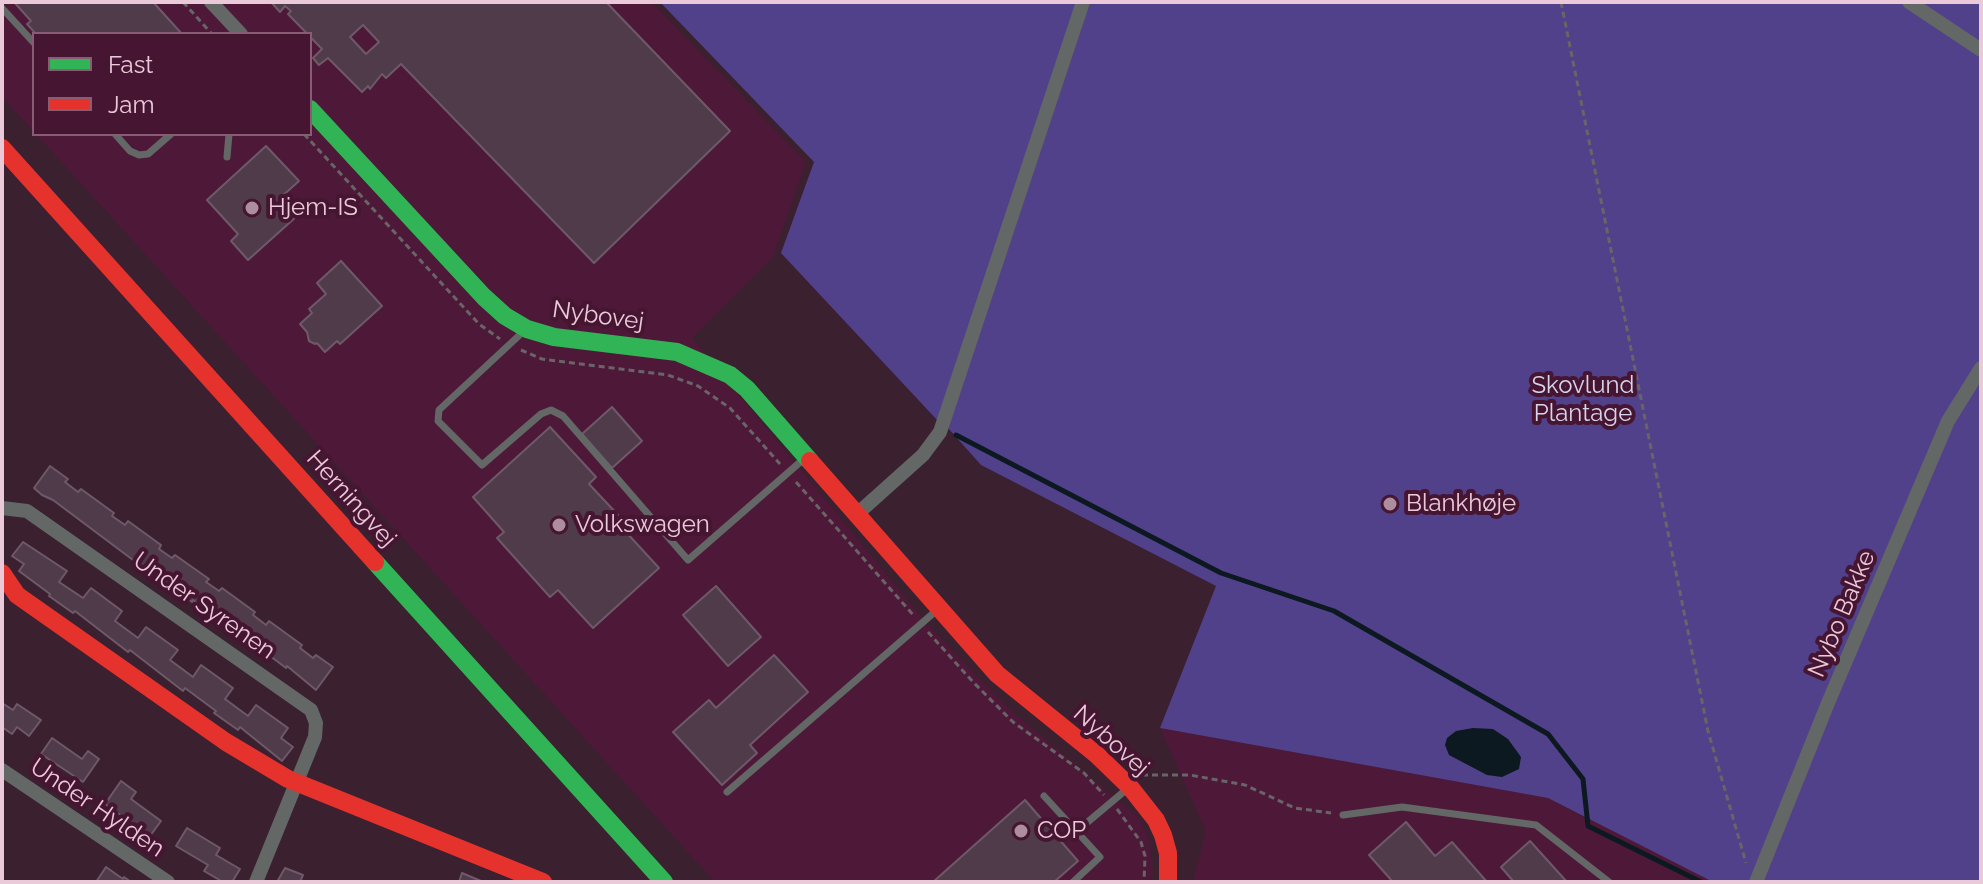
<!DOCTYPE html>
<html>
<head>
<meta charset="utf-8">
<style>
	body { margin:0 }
	#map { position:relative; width:1983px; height:884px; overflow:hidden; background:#3b2030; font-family:Raleway,sans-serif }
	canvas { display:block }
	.frame { position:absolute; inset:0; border:4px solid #eacad9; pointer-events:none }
	.legend { position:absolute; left:32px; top:32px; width:280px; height:104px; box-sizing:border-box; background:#461531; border:2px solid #885d74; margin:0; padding:10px 14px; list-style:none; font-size:24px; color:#eacad9 }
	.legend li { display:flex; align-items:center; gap:16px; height:40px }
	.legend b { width:40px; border:2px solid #885d74 }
</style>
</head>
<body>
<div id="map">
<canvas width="1983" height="884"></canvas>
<div class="frame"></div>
<ul class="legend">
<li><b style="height:10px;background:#30b455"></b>Fast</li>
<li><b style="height:10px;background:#e5322d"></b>Jam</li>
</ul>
</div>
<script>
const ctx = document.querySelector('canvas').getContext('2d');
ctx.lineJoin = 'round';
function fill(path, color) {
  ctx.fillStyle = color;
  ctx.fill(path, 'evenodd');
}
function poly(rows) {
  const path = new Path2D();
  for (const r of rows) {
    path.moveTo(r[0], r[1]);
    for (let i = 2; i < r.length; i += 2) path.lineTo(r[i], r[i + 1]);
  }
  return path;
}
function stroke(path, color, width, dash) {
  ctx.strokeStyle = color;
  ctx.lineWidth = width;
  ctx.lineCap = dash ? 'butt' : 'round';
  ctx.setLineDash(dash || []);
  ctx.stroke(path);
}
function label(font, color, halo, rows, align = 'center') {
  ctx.font = font + ' Raleway,sans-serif';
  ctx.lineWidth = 8;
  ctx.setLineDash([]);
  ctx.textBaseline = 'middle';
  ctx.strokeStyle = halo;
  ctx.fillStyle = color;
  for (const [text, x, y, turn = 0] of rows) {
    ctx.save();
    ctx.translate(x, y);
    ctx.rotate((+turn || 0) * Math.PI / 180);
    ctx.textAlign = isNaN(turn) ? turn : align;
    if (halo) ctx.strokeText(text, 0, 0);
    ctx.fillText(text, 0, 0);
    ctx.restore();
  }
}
fill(poly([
	[2,2,651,2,806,162,773,257,692,338,928,625,1007,707,1139,818,1149,839,1153,872,1150,882,715,882,36,134,310,134,310,34,34,34,34,132,2,97],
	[1160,728,1548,798,1713,882,1193,882,1206,831]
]), '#4e1938');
fill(poly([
	[660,2,1079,2,938,421,781,253,814,162],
	[1090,2,1981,2,1981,882,1713,882,1548,798,1160,728,1216,586,981,465,948,428]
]), '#51418a');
fill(poly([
	[1473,728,1493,729,1508,739,1521,757,1519,769,1502,777,1487,775,1449,755,1445,745,1447,738,1456,731]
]), '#0d1921');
stroke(poly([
	[956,435,1221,573,1334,611,1548,734,1583,779,1588,826,1701,882]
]), '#0d1921', 5);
const building = poly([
	[14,2,153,2,182,34,36,34,27,24,31,21,14,2],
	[271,2,606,2,730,131,594,263,401,64,386,78,382,74,370,89,368,86,362,92,328,58,319,65,313,58,322,49,288,14,291,11,285,6,280,12,271,2],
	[363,25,379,42,366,54,350,37,363,25],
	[266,146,299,181,280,198,297,216,248,260,231,241,238,234,207,200,266,146],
	[341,261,382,306,340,344,337,341,325,352,317,343,315,344,309,341,307,332,300,324,312,313,309,309,326,294,317,283,341,261],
	[612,407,642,441,612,468,582,434,612,407],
	[550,427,596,477,589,484,618,515,614,519,659,568,593,628,558,590,550,597,497,538,504,532,473,497,550,427],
	[50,466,68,479,65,482,78,492,81,489,114,513,112,516,125,525,128,521,161,545,159,549,172,558,175,555,209,579,206,582,219,591,222,588,255,612,253,615,266,625,269,621,302,645,300,648,313,658,316,655,333,667,316,690,287,666,286,668,241,634,239,635,193,600,192,602,146,567,145,569,53,500,42,495,34,488,50,466],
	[23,542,67,571,59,582,83,598,91,588,122,611,115,621,138,638,146,627,178,650,170,660,193,677,201,665,233,688,225,699,248,716,256,705,288,728,281,738,293,747,282,761,240,727,238,730,214,713,216,711,185,688,183,691,130,650,128,652,75,611,73,613,49,596,50,594,19,571,24,564,12,556,23,542],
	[716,586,761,637,728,666,683,615,716,586],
	[774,655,808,692,750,745,757,753,722,785,673,732,709,700,716,708,774,655],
	[2,703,13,710,17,704,41,720,29,736,17,727,12,734,2,727,2,703],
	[52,738,82,759,88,751,99,759,83,782,41,754,52,738],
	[121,781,136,792,131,799,161,821,150,836,105,804,121,781],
	[1025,800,1078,861,1054,882,933,882,1025,800],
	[1406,822,1435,856,1452,842,1487,882,1393,882,1369,855,1406,822],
	[187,828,220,848,216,855,240,869,232,882,223,882,204,871,208,865,176,846,187,828],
	[1530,841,1567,882,1514,882,1501,867,1530,841],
	[106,867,123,879,124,877,131,882,96,882,106,867],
	[285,868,303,875,300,882,277,882,285,868],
	[462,873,481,881,481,882,459,882,462,873]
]);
fill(building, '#503b4a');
stroke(building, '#6e5969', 2);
stroke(poly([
	[183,2,212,34],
	[1561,2,1708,731,1746,863],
	[304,134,479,324,500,339],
	[521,350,542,359,668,375,698,386,730,408,780,464],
	[796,482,915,617],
	[928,632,973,682,1013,722,1084,773,1104,795],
	[1142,775,1190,775,1245,785,1295,808,1331,813],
	[1117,809,1141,842,1145,856,1144,882]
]), '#686467', 3, [6, 4]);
stroke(poly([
	[2,8,34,43],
	[115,134,130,151,139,155,148,154,171,134],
	[227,157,229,134],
	[525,330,439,410,438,421,482,465,541,414,551,410,563,416,688,560,806,457],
	[727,792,937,610],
	[1044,796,1100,857,1073,882],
	[1343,815,1402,807,1536,825,1609,882],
	[1077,831,1127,789]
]), '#636766', 7);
stroke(poly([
	[211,2,241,34],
	[1909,2,1981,50],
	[2,508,27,511,311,710,316,723,315,737,256,882],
	[856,515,923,455,940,432,1083,2],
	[2,770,168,882],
	[1756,882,1828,703,1948,421,1981,368]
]), '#636766', 14);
stroke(poly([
	[310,109,484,297,505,316,527,329,554,337,677,352,730,375,747,389,810,461],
	[375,562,664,882]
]), '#30b455', 18);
stroke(poly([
	[2,148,375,562],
	[810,461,997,674,1097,755,1130,787,1156,820,1163,835,1168,853,1168,882],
	[2,573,17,595,226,742,288,779,543,882]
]), '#e5322d', 18);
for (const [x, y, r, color] of [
	[252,208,8,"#ad8e9e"],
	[1390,504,8,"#ad8e9e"],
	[559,525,8,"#ad8e9e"],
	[1021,831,8,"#ad8e9e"]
]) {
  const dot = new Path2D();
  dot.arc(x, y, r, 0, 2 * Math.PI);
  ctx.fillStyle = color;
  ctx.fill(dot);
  stroke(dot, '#461531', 3);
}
label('24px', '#eacad9', '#461531', [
	["Hjem-IS",268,208],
	["Blankhøje",1406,504],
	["Volkswagen",575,525],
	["COP",1037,831]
], 'left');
label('24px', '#eacad9', '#461531', [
	["Nybovej",598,316,8],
	["Herningvej",351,499,48],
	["Under Syrenen",204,606,35],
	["Nybo Bakke",1842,614,-67],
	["Nybovej",1111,741,42],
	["Under Hylden",97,808,34]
]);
label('24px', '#d6d4eb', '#461531', [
	["Skovlund",1583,386],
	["Plantage",1583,414]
]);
</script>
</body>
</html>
